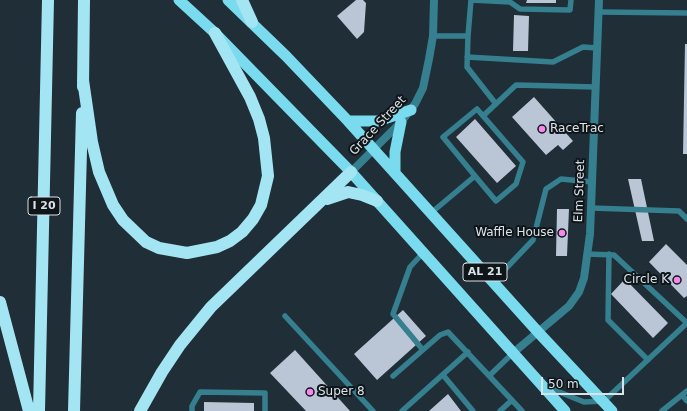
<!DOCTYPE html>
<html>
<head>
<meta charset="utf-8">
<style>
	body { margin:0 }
	#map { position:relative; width:687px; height:411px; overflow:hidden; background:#1f2e37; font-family:"DejaVu Sans",sans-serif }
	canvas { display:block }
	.scale { position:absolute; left:541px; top:377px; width:83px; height:18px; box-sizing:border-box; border:2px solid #d9e3e8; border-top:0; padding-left:5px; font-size:12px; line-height:14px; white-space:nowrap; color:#d9e3e8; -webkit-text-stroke:3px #0f1519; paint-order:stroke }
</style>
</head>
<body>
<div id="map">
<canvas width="687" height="411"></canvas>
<div class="scale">50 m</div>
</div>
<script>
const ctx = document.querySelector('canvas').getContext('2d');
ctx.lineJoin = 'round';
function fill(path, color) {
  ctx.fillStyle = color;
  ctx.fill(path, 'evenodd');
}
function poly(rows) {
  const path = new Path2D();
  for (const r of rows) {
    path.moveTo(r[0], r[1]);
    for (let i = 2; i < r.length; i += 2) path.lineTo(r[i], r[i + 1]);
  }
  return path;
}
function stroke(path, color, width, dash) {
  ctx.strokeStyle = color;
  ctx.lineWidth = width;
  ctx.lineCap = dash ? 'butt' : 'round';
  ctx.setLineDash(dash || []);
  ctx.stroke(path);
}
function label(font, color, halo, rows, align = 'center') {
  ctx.font = font + ' "DejaVu Sans",sans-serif';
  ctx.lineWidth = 4;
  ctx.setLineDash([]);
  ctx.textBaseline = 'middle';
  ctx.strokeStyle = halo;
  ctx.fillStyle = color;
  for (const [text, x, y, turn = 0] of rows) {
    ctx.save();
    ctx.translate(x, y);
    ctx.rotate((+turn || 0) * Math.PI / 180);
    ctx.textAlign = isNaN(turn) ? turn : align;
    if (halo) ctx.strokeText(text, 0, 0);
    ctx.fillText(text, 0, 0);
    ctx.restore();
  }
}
fill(poly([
	[356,0,363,0,366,3,364,32,357,39,337,16],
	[527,0,556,0,556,3,526,3],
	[514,15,529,16,528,51,513,51],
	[685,44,687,44,687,154,683,154],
	[534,97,573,141,563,150,558,145,546,155,512,117],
	[475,119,516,166,497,183,456,137],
	[628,179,641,179,654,241,642,241],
	[557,209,569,209,567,256,556,256],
	[666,244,687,265,687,296,684,298,649,262],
	[625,279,668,323,653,338,611,294],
	[403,310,426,336,377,380,354,354],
	[295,350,350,411,306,411,270,373],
	[448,394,461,411,429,411],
	[204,402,254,403,254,411,204,411]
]), '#bac6d6');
stroke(poly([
	[599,12,687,13],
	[433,36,468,36,471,0,510,2,520,9,570,10,571,0],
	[468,36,467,67,496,104],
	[467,57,553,62,583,47,597,48],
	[483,116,516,85,596,87],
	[591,208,679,211,687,219],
	[431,213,475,176,443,137,477,109,523,162,516,184,496,201,475,176],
	[587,254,614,255,687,323],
	[609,254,608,320,648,360],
	[493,282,533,240,546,189,561,179,592,182],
	[285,316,373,411],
	[423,350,393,314,410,267,423,253],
	[443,375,473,411],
	[490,375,513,353],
	[393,376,440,335,448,332,522,411],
	[547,387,584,402,604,401,687,323],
	[682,395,687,401],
	[192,411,192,406,200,392,265,393,265,411],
	[402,411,468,352],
	[500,411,512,400],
	[662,411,687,391]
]), '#357f8f', 5.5);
stroke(poly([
	[513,353,569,306,579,292,584,278,590,234,599,0]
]), '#357f8f', 8);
stroke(poly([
	[351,172,401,122,415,104,423,88,429,59,433,36,434,0]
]), '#357f8f', 8);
stroke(poly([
	[179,0,215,33,351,172,565,411],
	[228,0,286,56,348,121,538,332,612,411],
	[348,121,378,121,411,110],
	[395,173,395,152,401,122]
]), '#7adaee', 11);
stroke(poly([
	[242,0,252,22],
	[83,80,92,142,99,172,113,205,123,220,146,242,159,248,187,253,217,247,230,241,242,232,253,219,261,205,268,176,264,138,259,119,250,97,215,33],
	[83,87,84,0],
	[327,199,348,192,362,195,377,201],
	[0,302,29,411],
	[39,411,48,0],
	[74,411,82,113],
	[140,411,162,372,180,345,211,307,351,172]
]), '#a4e5f3', 12);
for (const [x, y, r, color] of [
	[542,129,4,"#f987e9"],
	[562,233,4,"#f987e9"],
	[677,280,4,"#f987e9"],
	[310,392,4,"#f987e9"]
]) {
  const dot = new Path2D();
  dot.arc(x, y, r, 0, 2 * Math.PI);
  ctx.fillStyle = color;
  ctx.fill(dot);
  stroke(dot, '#0f1519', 1.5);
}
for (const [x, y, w] of [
	[44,206,32],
	[485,272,44]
]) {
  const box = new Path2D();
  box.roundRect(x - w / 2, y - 9, w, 18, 3);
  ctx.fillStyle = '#0f1519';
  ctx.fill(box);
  stroke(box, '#d9e3e8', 1);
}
label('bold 11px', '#d9e3e8', null, [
	["I 20",44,206],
	["AL 21",485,272]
]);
label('12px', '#d9e3e8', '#0f1519', [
	["Grace Street",378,126,-47],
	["Elm Street",580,191,-88]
]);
label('12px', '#d9e3e8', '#0f1519', [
	["RaceTrac",550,129],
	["Waffle House",554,233,"right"],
	["Circle K",669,280,"right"],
	["Super 8",318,392]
], 'left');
</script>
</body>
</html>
